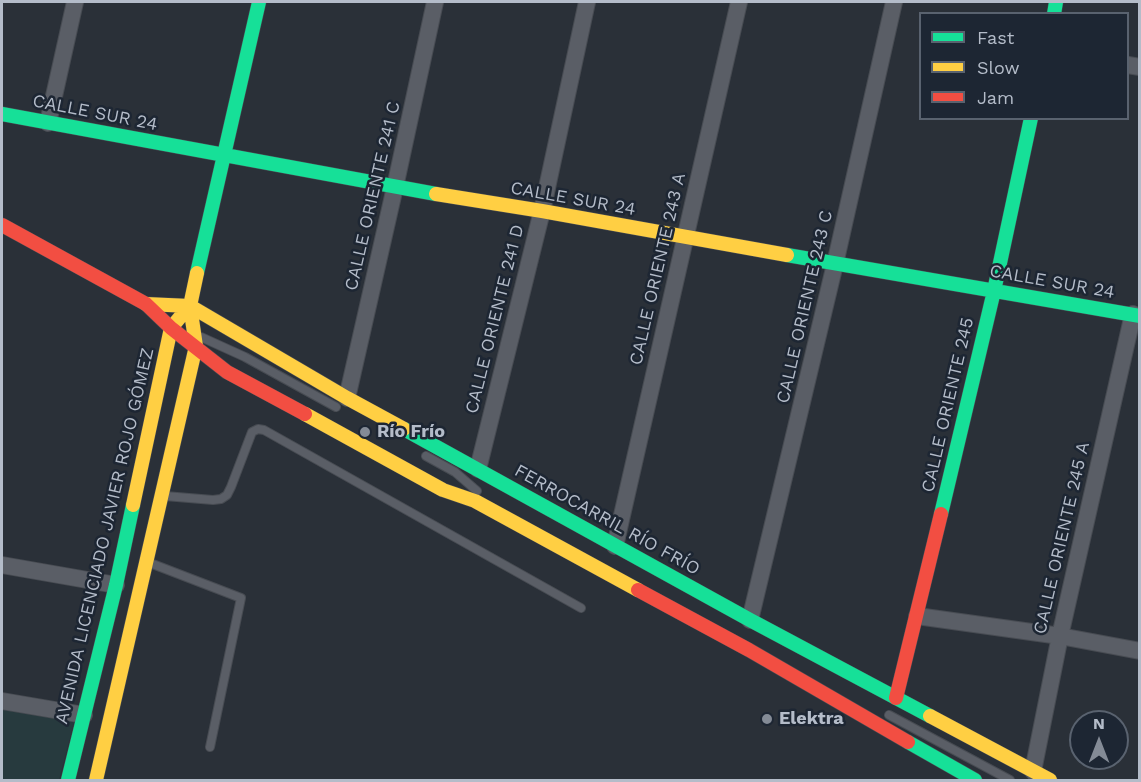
<!DOCTYPE html>
<html>
<head>
<meta charset="utf-8">
<style>
	body { margin:0 }
	#map { position:relative; width:1141px; height:782px; overflow:hidden; background:#2a3038; font-family:"Work Sans",sans-serif }
	canvas { display:block }
	.frame { position:absolute; inset:0; border:3px solid #b4bcc9; pointer-events:none }
	.legend { position:absolute; left:919px; top:12px; width:210px; height:108px; box-sizing:border-box; background:#1d2633; border:2px solid #59626f; margin:0; padding:8px 10px; list-style:none; font-size:18px; color:#b4bcc9 }
	.legend li { display:flex; align-items:center; gap:12px; height:30px }
	.legend b { width:30px; border:2px solid #59626f }
	.north { position:absolute; left:1069px; top:710px; width:60px; height:60px; box-sizing:border-box; background:#1d2633; border:2px solid #59626f; border-radius:50%; rotate:0deg; font-size:16px; font-weight:700; line-height:24px; text-align:center; color:#b4bcc9 }
	.north::after { content:''; display:block; margin:auto; width:21px; height:27px; background:#848b96; clip-path:polygon(50% 0,100% 100%,50% 72%,0 100%) }
</style>
</head>
<body>
<div id="map">
<canvas width="1141" height="782"></canvas>
<div class="frame"></div>
<ul class="legend">
<li><b style="height:8px;background:#16e098"></b>Fast</li>
<li><b style="height:8px;background:#ffcf43"></b>Slow</li>
<li><b style="height:8px;background:#f24e42"></b>Jam</li>
</ul>
<div class="north">N</div>
</div>
<script>
const ctx = document.querySelector('canvas').getContext('2d');
ctx.lineJoin = 'round';
function fill(path, color) {
  ctx.fillStyle = color;
  ctx.fill(path, 'evenodd');
}
function poly(rows) {
  const path = new Path2D();
  for (const r of rows) {
    path.moveTo(r[0], r[1]);
    for (let i = 2; i < r.length; i += 2) path.lineTo(r[i], r[i + 1]);
  }
  return path;
}
function stroke(path, color, width, dash) {
  ctx.strokeStyle = color;
  ctx.lineWidth = width;
  ctx.lineCap = dash ? 'butt' : 'round';
  ctx.setLineDash(dash || []);
  ctx.stroke(path);
}
function label(font, color, halo, rows, align = 'center') {
  ctx.font = font + ' "Work Sans",sans-serif';
  ctx.lineWidth = 5;
  ctx.setLineDash([]);
  ctx.textBaseline = 'middle';
  ctx.strokeStyle = halo;
  ctx.fillStyle = color;
  for (const [text, x, y, turn = 0] of rows) {
    ctx.save();
    ctx.translate(x, y);
    ctx.rotate((+turn || 0) * Math.PI / 180);
    ctx.textAlign = isNaN(turn) ? turn : align;
    if (halo) ctx.strokeText(text, 0, 0);
    ctx.fillText(text, 0, 0);
    ctx.restore();
  }
}
fill(poly([
	[2,709,75,719,59,780,2,780]
]), '#273a3e');
const lane = poly([
	[201,337,245,357,336,407],
	[426,456,455,472,477,491],
	[165,496,213,500,221,499,227,495,231,487,252,432,258,429,264,430,581,608],
	[150,563,241,598,210,747],
	[889,715,1010,780]
]);
const street = poly([
	[1128,65,1140,67],
	[48,123,75,2],
	[347,398,395,187,435,2],
	[478,469,542,211,587,2],
	[615,546,739,2],
	[2,565,116,585],
	[917,616,1060,636,1140,651],
	[750,620,835,264,894,2],
	[2,701,84,715],
	[1033,771,1060,636,1133,314]
]);
const fast = poly([
	[1054,14,1056,2],
	[2,114,436,194],
	[787,255,1140,316],
	[197,273,259,2],
	[404,429,750,620,930,716],
	[941,514,994,291,1031,118],
	[908,742,975,780],
	[68,780,116,585,133,505]
]);
const slow = poly([
	[436,194,542,211,787,255],
	[146,304,190,306,347,398,404,429],
	[305,414,443,490,475,501,638,590],
	[133,505,171,328,181,316],
	[930,716,1050,780],
	[96,780,196,346,190,306,197,273]
]);
const jam = poly([
	[2,225,146,304,171,328,227,372,305,414],
	[638,590,749,650,908,742],
	[896,698,941,514]
]);
stroke(lane, '#484c53', 10);
stroke(street, '#484c53', 18);
stroke(fast, '#484c53', 15);
stroke(slow, '#484c53', 15);
stroke(jam, '#484c53', 15);
stroke(lane, '#5a5e66', 8);
stroke(street, '#5a5e66', 16);
stroke(fast, '#16e098', 14);
stroke(slow, '#ffcf43', 14);
stroke(jam, '#f24e42', 14);
for (const [x, y, r, color] of [
	[365,432,6,"#848b96"],
	[767,719,6,"#848b96"]
]) {
  const dot = new Path2D();
  dot.arc(x, y, r, 0, 2 * Math.PI);
  ctx.fillStyle = color;
  ctx.fill(dot);
  stroke(dot, '#1d2633', 2);
}
label('18px', '#b4bcc9', '#1d2633', [
	["CALLE SUR 24",95,113,11],
	["CALLE ORIENTE 241 C",373,196,-77],
	["CALLE SUR 24",573,199,10],
	["CALLE ORIENTE 243 A",658,269,-77],
	["CALLE SUR 24",1052,282,10],
	["CALLE ORIENTE 243 C",805,307,-77],
	["CALLE ORIENTE 241 D",495,319,-76],
	["CALLE ORIENTE 245",948,405,-77],
	["FERROCARRIL RÍO FRÍO",607,520,29],
	["AVENIDA LICENCIADO JAVIER ROJO GÓMEZ",105,536,-77],
	["CALLE ORIENTE 245 A",1062,538,-77]
]);
label('bold 18px', '#b4bcc9', '#1d2633', [
	["Río Frío",377,432],
	["Elektra",779,719]
], 'left');
</script>
</body>
</html>
